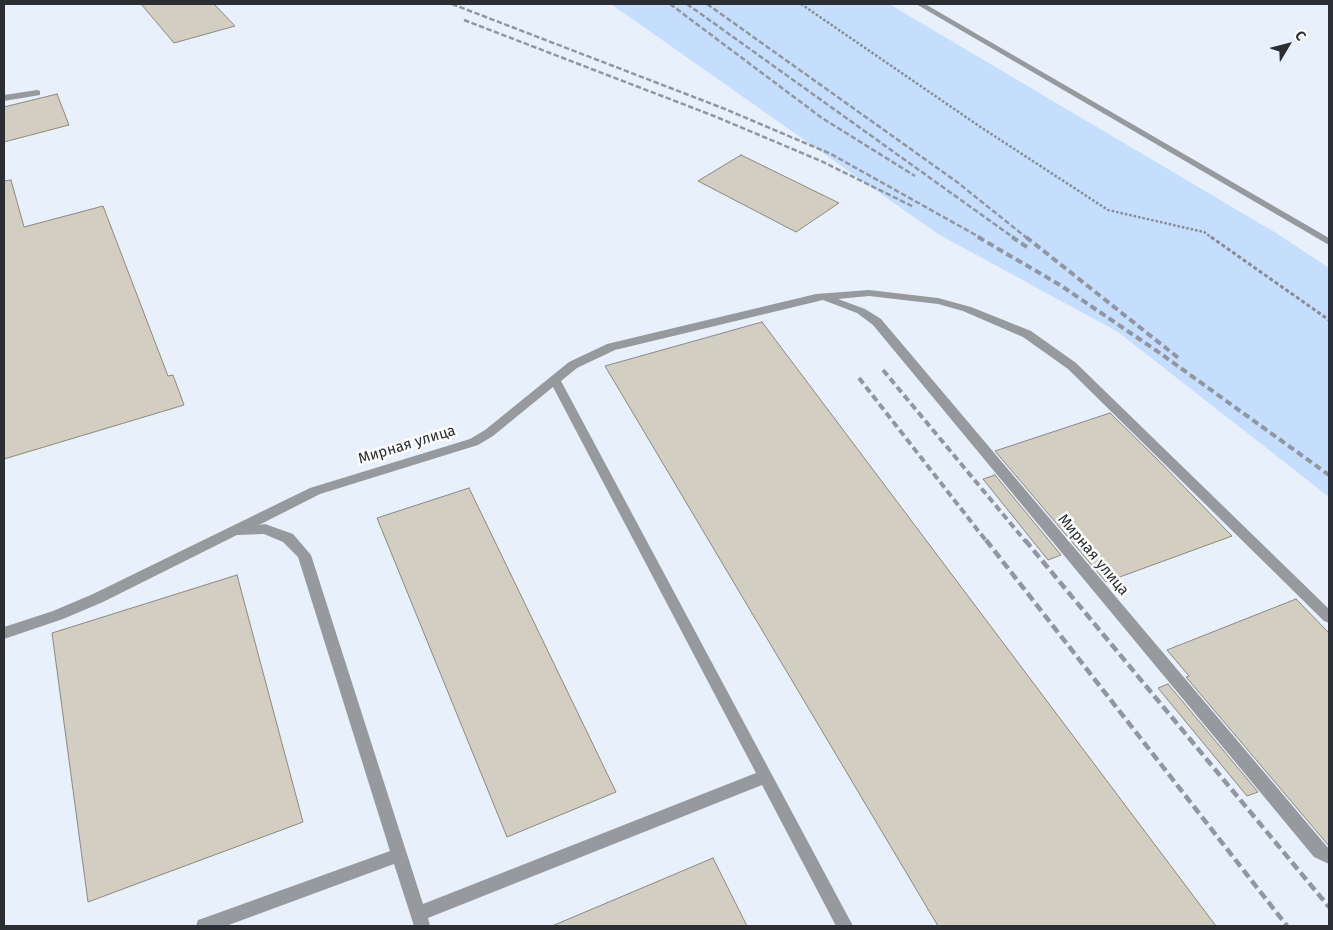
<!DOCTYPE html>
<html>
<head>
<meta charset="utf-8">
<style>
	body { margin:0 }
	#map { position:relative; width:1333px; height:930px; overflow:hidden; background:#e8f0fb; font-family:"Fira Sans",sans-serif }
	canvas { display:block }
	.frame { position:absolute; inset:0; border:5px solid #2b2e32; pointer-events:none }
	.north { position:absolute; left:1263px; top:20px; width:50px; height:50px; -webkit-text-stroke:4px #fff; paint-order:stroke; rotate:53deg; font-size:14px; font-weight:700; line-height:20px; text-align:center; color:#2b2e32 }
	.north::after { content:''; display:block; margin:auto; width:18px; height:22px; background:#2b2e32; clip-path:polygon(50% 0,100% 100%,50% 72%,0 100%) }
</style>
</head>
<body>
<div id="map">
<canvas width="1333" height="930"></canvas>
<div class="frame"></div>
<div class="north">С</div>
</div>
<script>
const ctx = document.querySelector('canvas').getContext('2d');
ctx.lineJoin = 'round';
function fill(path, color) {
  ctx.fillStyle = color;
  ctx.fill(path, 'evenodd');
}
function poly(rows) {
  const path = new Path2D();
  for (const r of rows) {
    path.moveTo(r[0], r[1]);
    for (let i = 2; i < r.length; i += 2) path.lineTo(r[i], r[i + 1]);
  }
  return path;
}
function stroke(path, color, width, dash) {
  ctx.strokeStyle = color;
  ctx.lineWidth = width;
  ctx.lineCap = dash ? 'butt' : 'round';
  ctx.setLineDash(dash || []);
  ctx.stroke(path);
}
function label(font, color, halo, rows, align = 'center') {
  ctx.font = font + ' "Fira Sans",sans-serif';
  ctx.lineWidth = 5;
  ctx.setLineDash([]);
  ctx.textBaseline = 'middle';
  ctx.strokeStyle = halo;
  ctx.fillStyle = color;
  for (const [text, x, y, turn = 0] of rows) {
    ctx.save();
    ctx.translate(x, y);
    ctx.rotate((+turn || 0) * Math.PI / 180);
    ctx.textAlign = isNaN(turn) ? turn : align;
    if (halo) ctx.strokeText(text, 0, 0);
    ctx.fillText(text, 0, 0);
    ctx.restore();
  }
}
fill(poly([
	[611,4,889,4,1276,233,1329,268,1329,497,1118,332,938,234]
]), '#c5defd');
const building = poly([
	[141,4,214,4,235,26,174,43,141,4],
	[57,94,69,125,4,142,4,107,57,94],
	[741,155,839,203,796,232,698,181,741,155],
	[11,180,24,227,103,206,168,376,173,375,184,405,4,459,4,181,11,180],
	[762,322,1216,926,938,926,605,366,762,322],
	[1110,413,1156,458,1232,536,1106,582,995,451,1110,413],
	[995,475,1061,555,1048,560,983,479,995,475],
	[469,488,616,792,507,837,377,518,469,488],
	[237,575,303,822,88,902,52,633,237,575],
	[1296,599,1329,633,1329,846,1186,677,1189,676,1167,650,1296,599],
	[1168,684,1258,792,1247,796,1158,688,1168,684],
	[713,858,747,926,552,926,713,858]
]);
fill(building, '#d2cec2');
stroke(building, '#8d887e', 1);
stroke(poly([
	[801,4,979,126,1108,210,1204,232,1212,238]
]), '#888d94', 2.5, [2.5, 2]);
stroke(poly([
	[1211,237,1329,320]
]), '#888d94', 3, [4, 2.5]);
fill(poly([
	[916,4,925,4,1329,238,1329,245,916,4],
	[37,90,40,91,40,95,4,101,4,95,37,90],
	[869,290,938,298,971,307,1031,331,1076,363,1329,609,1329,623,1324,621,1068,369,1023,337,963,311,938,304,869,296,838,299,865,309,881,319,1329,849,1329,864,1314,857,873,325,857,313,823,300,615,350,577,368,561,381,853,926,836,926,762,785,428,918,430,926,414,926,394,864,226,926,196,926,198,920,204,918,390,851,298,557,283,542,264,534,237,535,103,602,63,619,4,639,4,627,53,611,93,594,310,488,470,439,485,430,569,362,607,344,816,294,869,290],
	[553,387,756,773,423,904,311,555,293,534,265,524,259,525,320,494,478,445,493,436,553,387]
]), '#96999d');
stroke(poly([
	[452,4,725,109,831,154,981,238],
	[670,4,822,118,915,176],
	[687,4,1014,238],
	[707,4,957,182,1027,238],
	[464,20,714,116,821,161,914,207]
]), '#92979f', 2.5, [5.5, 2.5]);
stroke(poly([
	[978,237,1060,285,1157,351,1329,475],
	[1012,237,1027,247],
	[1026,237,1181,360],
	[883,370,1026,542],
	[859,378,987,542]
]), '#92979f', 4, [7, 4]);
stroke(poly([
	[986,540,1287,926],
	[1025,540,1329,907]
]), '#92979f', 4.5, [9, 4.5]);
label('15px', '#2b2e32', '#fff', [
	["Мирная улица",407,445,-17],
	["Мирная улица",1093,555,50]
]);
</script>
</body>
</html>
